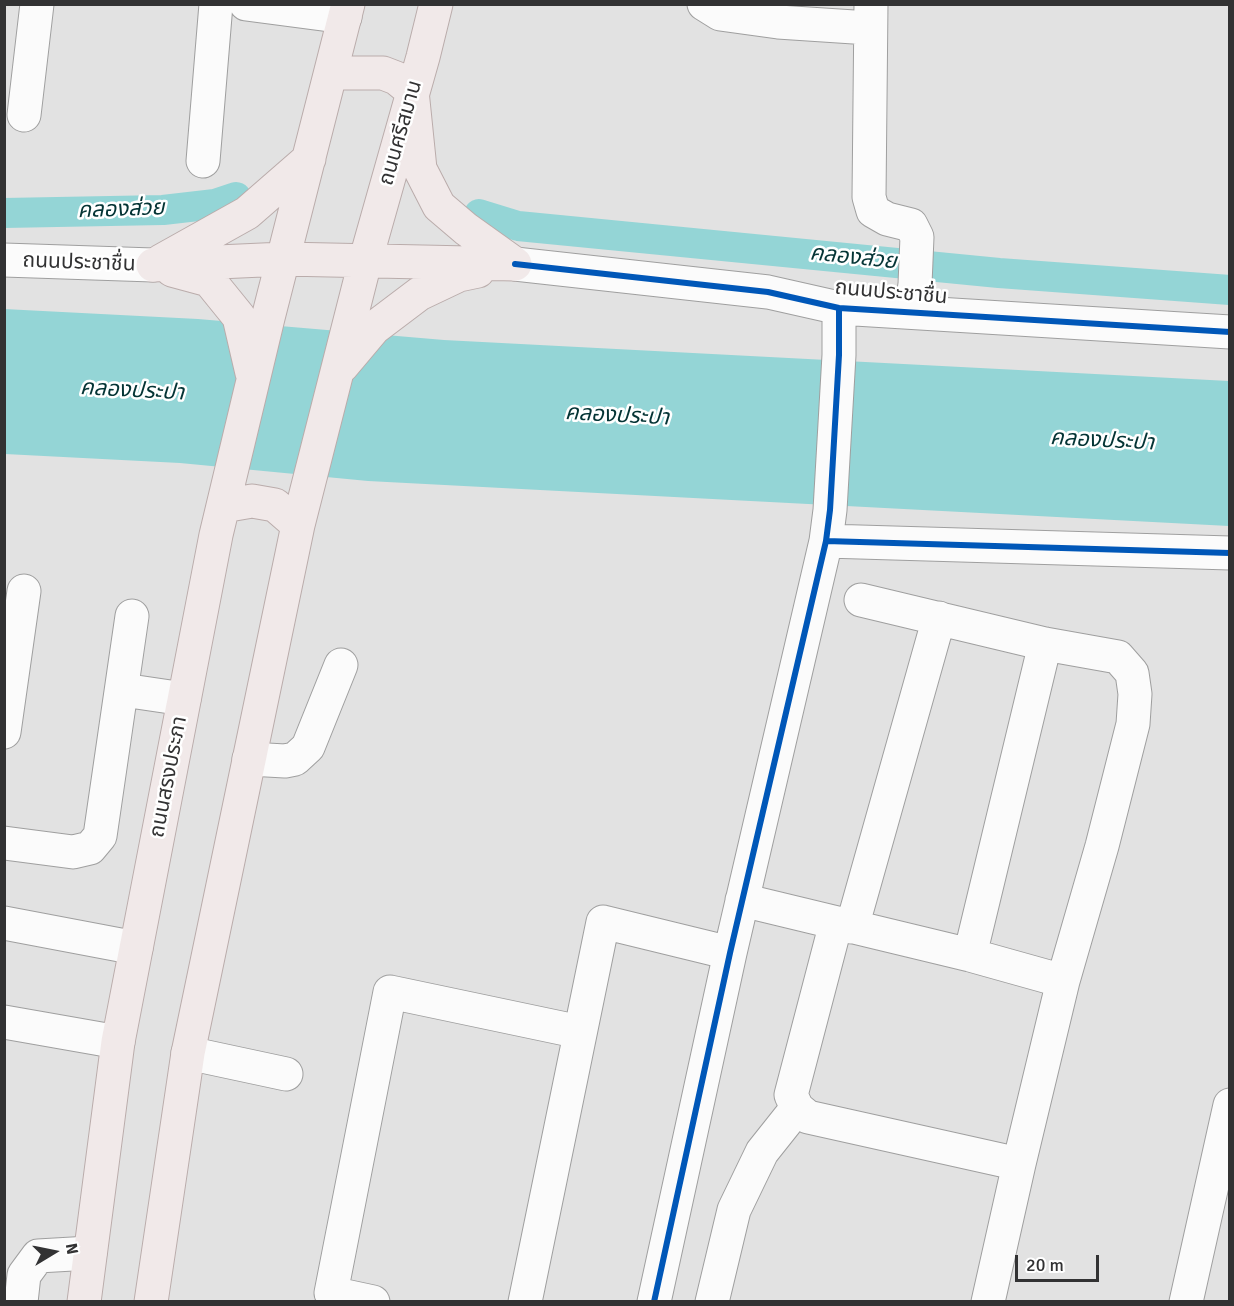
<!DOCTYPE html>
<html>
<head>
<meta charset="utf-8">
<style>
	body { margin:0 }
	#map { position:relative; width:1234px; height:1306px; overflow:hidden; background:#e2e2e2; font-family:Signika,sans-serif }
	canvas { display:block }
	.frame { position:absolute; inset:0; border:6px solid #323233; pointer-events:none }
	.north { position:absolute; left:24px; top:1222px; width:60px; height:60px; -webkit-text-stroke:4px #fff; paint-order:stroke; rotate:80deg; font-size:16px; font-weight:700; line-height:24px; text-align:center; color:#323233 }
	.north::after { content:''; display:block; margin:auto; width:21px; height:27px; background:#323233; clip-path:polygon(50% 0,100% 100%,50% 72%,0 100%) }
	.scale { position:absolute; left:1015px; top:1255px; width:84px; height:27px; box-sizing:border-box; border:3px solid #323233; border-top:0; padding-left:8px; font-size:18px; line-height:21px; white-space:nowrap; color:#323233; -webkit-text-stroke:4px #fff; paint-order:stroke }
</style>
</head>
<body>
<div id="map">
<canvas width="1234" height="1306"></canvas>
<div class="frame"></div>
<div class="north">N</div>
<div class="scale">20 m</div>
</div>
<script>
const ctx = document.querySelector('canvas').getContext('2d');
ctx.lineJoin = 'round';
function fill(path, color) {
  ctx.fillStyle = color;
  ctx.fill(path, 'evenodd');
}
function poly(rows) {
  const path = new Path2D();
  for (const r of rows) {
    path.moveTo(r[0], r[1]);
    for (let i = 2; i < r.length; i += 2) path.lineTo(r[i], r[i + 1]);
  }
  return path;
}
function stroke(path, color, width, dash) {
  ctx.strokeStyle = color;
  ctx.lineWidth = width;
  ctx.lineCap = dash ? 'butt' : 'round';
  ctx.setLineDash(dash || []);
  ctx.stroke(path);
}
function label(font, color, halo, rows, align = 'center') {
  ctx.font = font + ' Signika,"Noto Sans Thai",sans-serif';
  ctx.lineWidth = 5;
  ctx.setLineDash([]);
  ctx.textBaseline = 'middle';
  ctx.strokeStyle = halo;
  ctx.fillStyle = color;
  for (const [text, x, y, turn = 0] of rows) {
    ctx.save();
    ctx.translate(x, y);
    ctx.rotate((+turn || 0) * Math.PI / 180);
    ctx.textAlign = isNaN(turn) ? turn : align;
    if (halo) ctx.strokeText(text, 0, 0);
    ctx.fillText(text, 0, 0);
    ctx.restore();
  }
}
fill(poly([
	[4,309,198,319,444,340,1229,381,1229,526,368,481,180,463,5,454]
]), '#94d5d6');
stroke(poly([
	[4,213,163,210,215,204,236,197],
	[479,214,518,226,999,273,1230,290]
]), '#94d5d6', 30);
const minor = poly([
	[246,4,345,17],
	[704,4,720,14,778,22,869,28],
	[871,4,869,197,873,211,887,219,911,225,917,237,915,284,911,312],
	[24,115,37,4],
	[203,161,216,4],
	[4,260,153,265],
	[515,264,768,292,839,308,1230,332],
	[826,541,1230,553],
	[861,600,1045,644,1118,657,1132,673,1135,694,1133,724,1102,846,1063,981,1019,1164,988,1302],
	[123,690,184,699],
	[4,732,24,591],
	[249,759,285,761,295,759,308,747,341,665],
	[4,843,73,852,90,848,100,836,132,616],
	[742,900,970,955,1063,981],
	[4,923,136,948],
	[836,923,791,1095,797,1108,808,1117,1019,1164],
	[852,927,939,618],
	[970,955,1045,644],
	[4,1022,118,1042],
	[188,1053,286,1074],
	[21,1302,24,1275,38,1256,90,1253],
	[373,1302,331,1293,390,992,580,1032],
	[525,1302,603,922,730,953],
	[654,1302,730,953,826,541,830,510,839,355,839,308],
	[712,1302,734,1210,762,1152,797,1108],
	[1186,1302,1230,1105]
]);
const major = poly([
	[331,73,383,73,396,78,412,91,420,169,439,206,466,229,515,264],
	[161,261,247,213,309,159],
	[153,265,284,259,515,264],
	[172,270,209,280,239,317,252,373],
	[342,366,374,328,419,294,459,275,478,271],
	[223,506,252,501,275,505,298,525],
	[84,1302,118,1042,216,535,268,318,348,4],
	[151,1302,188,1053,298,525,365,262,423,57,436,4]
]);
stroke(minor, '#9f9f9f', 35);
stroke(major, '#baacab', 35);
stroke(minor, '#fbfbfb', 33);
stroke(major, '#f1e9e9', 33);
stroke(poly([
	[515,264,768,292,839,308,1230,332],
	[826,541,1230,553],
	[654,1302,730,953,826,541,830,510,839,355,839,308]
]), '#0057b8', 6);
label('21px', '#323233', '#fff', [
	["ถนนศรีสมาน",401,133,-74],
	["ถนนประชาชื่น",79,263,2],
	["ถนนประชาชื่น",891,293,5],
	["ถนนสรงประภา",169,777,-79]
]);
label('italic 22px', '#043435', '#fff', [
	["คลองส่วย",121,210,-2],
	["คลองส่วย",853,258,6],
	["คลองประปา",132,391,3],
	["คลองประปา",617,416,3],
	["คลองประปา",1102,441,3]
]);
</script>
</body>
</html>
